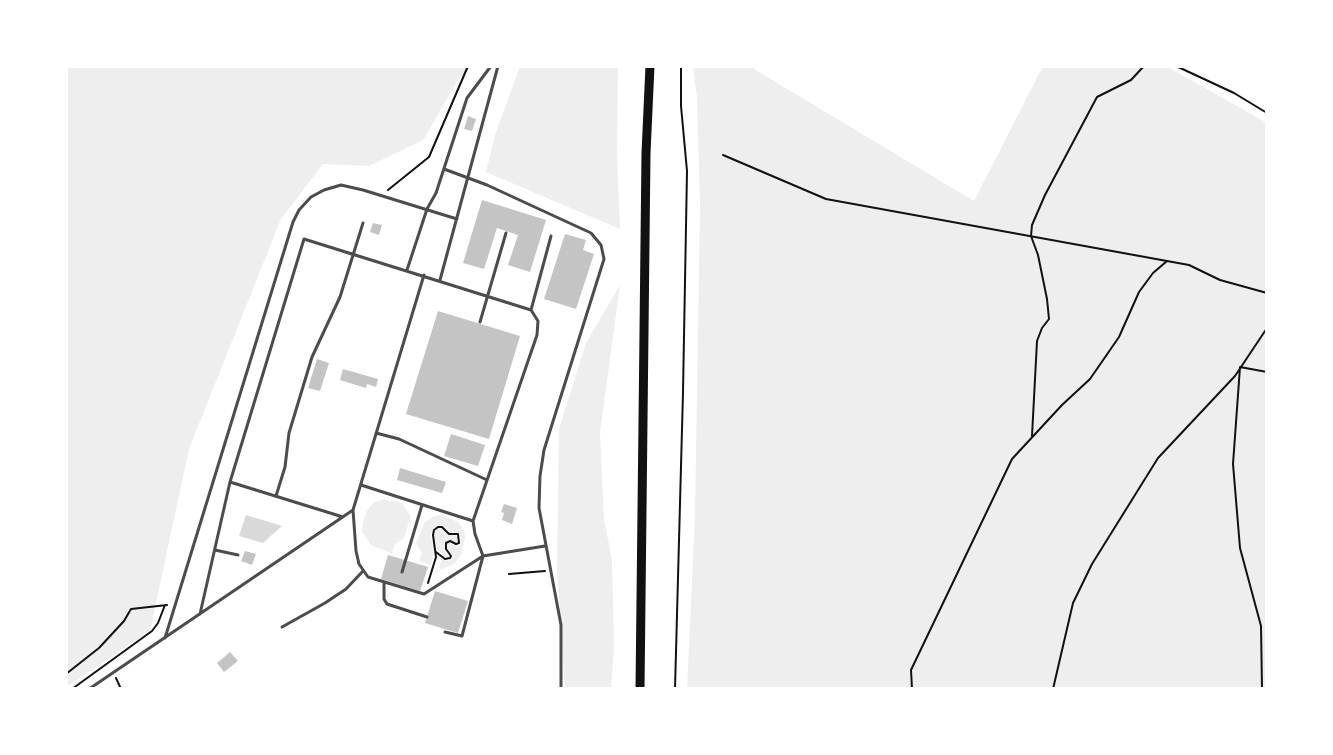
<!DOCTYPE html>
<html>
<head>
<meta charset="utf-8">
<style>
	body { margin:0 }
	#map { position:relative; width:1333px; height:755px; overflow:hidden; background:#fff; font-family:"Alegreya Sans",sans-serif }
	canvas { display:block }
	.frame { position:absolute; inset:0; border:68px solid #fff; pointer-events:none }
</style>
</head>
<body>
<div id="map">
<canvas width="1333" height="755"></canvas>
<div class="frame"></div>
</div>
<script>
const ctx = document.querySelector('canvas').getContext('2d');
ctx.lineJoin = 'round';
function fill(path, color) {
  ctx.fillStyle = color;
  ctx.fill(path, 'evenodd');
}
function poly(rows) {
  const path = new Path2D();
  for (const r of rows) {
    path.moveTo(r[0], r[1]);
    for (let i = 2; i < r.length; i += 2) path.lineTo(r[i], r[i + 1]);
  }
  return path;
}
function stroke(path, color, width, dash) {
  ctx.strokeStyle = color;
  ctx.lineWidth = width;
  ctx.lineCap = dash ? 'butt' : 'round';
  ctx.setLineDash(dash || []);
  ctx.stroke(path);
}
fill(poly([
	[66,66,473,66,458,80,423,140,369,166,323,164,281,219,189,449,150,631,66,687],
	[520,66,618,66,617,154,620,229,486,172,495,135],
	[693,66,755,66,754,69,974,201,1043,66,1166,66,1267,123,1267,689,687,689,695,515,700,205,697,98],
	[620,285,600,433,604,519,612,560,614,646,611,689,565,689,557,570,559,429,586,343],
	[384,499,402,503,410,515,411,522,409,522,404,538,395,544,392,552,393,554,371,545,362,531,363,522,368,509,373,503],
	[442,515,458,522,464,530,465,538,461,555,454,564,442,569,439,568,442,559,449,561,453,556,447,549,448,542,458,548,460,546,461,536,459,532,450,532,443,525,434,527,431,535,434,553,431,565,419,561,422,553,416,543,425,522,435,516],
	[441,528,449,535,458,536,456,543,449,539,445,543,444,548,449,557,446,558,437,548,434,535,437,529]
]), '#eee');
fill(poly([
	[246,515,282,526,263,543,239,536]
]), '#d9d9d9');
fill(poly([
	[468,116,476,119,472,131,464,129],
	[482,200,546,220,530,272,508,265,518,235,497,228,484,269,463,263],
	[373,223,382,225,379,235,370,232],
	[565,234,586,240,583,250,594,254,576,309,544,299],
	[438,311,520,336,489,439,406,414],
	[317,359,329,363,320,391,308,388],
	[343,369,378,379,376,387,367,384,366,388,340,380],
	[451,434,485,445,478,466,444,456],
	[400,468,446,482,442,493,397,480],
	[504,504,517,508,512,524,502,520,504,513,501,512],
	[245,551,256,554,252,565,241,561],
	[388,555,428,567,420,591,381,579],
	[435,591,468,601,458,633,425,623],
	[230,652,238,661,224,672,217,663]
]), '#c4c4c4');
stroke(poly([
	[1176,66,1234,93,1267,113],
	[723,155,826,199,1189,265,1220,280,1267,293],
	[388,190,429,157,468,66],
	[1032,436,1037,341,1042,328,1049,319,1047,299,1038,255,1031,236,1032,225,1045,195,1097,97,1131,80,1144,66],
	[509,574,545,571],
	[428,583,436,557,433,535,434,530,438,527,442,527,449,534,458,534,459,543,456,544,450,541,446,543,446,549,451,556,450,558,445,559,436,552],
	[66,674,99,648,124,621,131,609,167,605],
	[116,678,121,689],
	[72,689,152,631,158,623,165,605],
	[675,689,683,392,687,171,681,106,681,66],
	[912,689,911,670,1012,459,1062,405,1090,379,1119,337,1139,292,1153,273,1167,261],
	[1053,689,1073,603,1092,564,1158,458,1235,376,1267,328],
	[1262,689,1261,626,1240,548,1233,464,1240,367,1267,372]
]), '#111', 2);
stroke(poly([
	[444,169,487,185,591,233,601,245,604,259,544,450,540,476,539,508,561,625,561,689],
	[407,270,427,209,436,193,467,98,491,66],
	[440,280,498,66],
	[531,310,551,236],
	[480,322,506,233],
	[376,433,399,439,487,480],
	[230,482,304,239,531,310,538,321,537,335,473,521,475,534,483,556,424,594,368,577,359,564,356,551,353,510],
	[361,485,473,521],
	[276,496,285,467,289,433,312,357,340,297,363,223],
	[215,550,238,555],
	[402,572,422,505],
	[384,582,384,599,387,604,427,617],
	[200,614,230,482,343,517],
	[282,627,325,603,346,589,363,571],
	[445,632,462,636,483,556,545,546],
	[165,638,293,222,299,210,311,197,324,190,341,185,363,190,457,219],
	[89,689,353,510,424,275]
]), '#4c4c4c', 3);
stroke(poly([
	[640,689,646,153,650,66]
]), '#111', 9);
</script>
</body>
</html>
